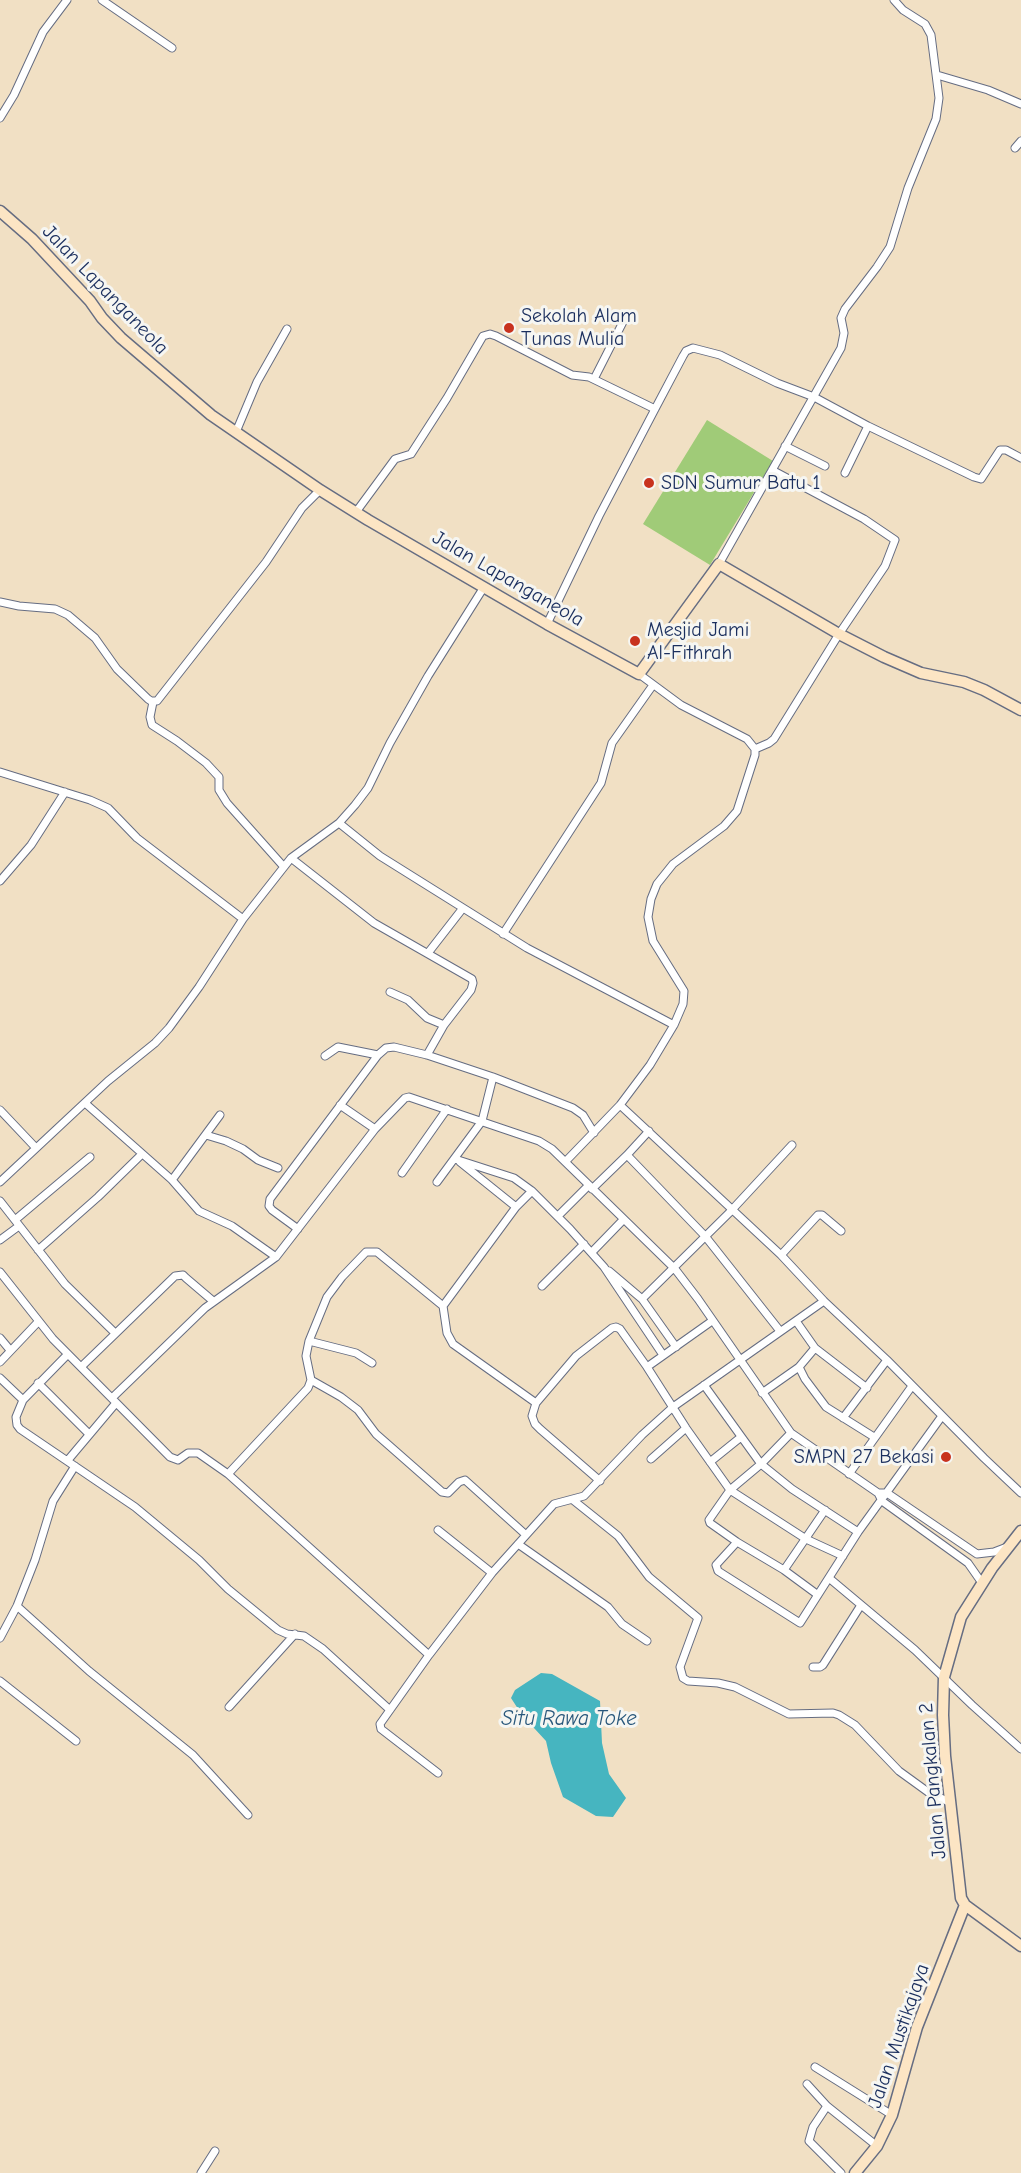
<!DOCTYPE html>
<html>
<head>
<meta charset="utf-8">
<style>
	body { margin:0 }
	canvas { display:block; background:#f1e0c4 }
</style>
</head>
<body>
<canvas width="1021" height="2173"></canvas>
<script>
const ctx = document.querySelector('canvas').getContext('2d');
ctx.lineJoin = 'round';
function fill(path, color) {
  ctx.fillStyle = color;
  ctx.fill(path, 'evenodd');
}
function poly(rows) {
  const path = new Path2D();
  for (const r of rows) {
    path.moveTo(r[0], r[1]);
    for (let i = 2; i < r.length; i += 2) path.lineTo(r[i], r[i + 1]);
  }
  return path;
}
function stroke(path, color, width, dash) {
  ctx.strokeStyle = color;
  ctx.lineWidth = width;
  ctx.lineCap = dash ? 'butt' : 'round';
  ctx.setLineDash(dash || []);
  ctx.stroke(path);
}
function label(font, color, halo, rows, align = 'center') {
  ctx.font = font + ' "Comic Neue",sans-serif';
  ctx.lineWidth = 6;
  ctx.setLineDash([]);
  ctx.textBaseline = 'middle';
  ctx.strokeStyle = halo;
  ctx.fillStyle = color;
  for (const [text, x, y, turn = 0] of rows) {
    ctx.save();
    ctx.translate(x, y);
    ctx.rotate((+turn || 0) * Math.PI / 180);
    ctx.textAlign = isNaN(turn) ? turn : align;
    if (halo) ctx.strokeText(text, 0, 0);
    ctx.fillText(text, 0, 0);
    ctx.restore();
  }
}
fill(poly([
	[707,420,773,461,710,565,643,524]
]), '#a0cb78');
fill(poly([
	[541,1673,552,1674,600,1701,602,1743,609,1774,626,1798,613,1817,596,1816,563,1797,551,1763,546,1741,522,1715,511,1698,515,1690]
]), '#46b5c0');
const street = poly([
	[102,0,172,48],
	[937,75,988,90,1021,104],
	[0,118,14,95,43,32,67,0],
	[1015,148,1021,141],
	[594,379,625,318],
	[236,432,257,382,287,329],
	[785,446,825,466],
	[845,473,868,426],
	[356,512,395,459,411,454,447,398,483,336,490,334,496,336,572,375,589,377,655,409],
	[719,564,841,348,844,333,841,318,845,309,877,267,890,247,908,188,936,119,939,98,931,35,925,24,903,10,894,0],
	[0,602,19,606,55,609,68,615,95,638,117,669,148,699,151,701,157,701,266,562,302,508,320,490],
	[547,624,599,516,655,409,683,356,686,351,693,348,720,355,777,383,814,397,868,426,974,477,981,479,1000,450,1006,450,1021,458],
	[153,702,150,717,152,725,177,741,206,763,219,777,219,790,227,803,284,867],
	[755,749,769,743,774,739,839,634,885,566,895,540,864,519,772,470],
	[0,772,90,800,108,808,137,838,243,919],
	[339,823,380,856,527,948,674,1025],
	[291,858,374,923,472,979,473,983,471,990,444,1025,427,1055],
	[0,881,31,845,65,792],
	[503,934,601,783,612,743,653,685],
	[428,953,463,908],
	[390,992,408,1000,427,1018,444,1025],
	[325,1056,338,1047,378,1055,386,1048,394,1047,427,1055,493,1077,573,1108,583,1115,594,1133],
	[85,1103,172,1180,199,1211,232,1226,276,1257],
	[340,1105,375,1129],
	[620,1105,781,1255,824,1301,887,1360,984,1458,1021,1493],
	[0,1110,36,1148],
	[649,1131,627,1155,705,1236,780,1331],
	[206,1135,226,1141,243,1149,258,1160,278,1168],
	[455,1159,514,1178,532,1191,570,1229,604,1267,663,1355],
	[566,1161,620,1105,650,1065,674,1025,683,1004,684,991,653,941,648,917,651,899,657,884,673,864,724,826,737,811,755,755,755,749,747,739,681,705,639,674],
	[460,1162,516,1207],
	[402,1173,447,1109],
	[172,1180,220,1115],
	[0,1182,108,1081,155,1043,169,1028,199,987,243,919,291,858,339,823,355,805,368,788,390,743,428,676,484,587],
	[437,1182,482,1121,493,1077],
	[592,1189,627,1155],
	[0,1201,65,1284,115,1333],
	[558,1216,589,1185],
	[15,1220,90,1157],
	[298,1229,272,1210,269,1206,270,1199,378,1055],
	[0,1240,19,1226],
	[38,1250,98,1197,142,1154],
	[592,1252,623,1220],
	[781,1255,818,1215,822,1215,841,1231],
	[609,1271,642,1299,676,1347],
	[0,1272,53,1339,170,1457,178,1460,188,1453,198,1453,228,1474,429,1655],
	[542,1286,584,1244],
	[642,1299,729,1213,792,1145],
	[443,1306,447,1333,453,1344,536,1403],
	[796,1321,815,1348,867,1388],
	[0,1338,10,1350],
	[309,1341,356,1353,372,1363],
	[68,1354,23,1400,16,1417,17,1425,20,1429,135,1507,199,1560,228,1589,278,1630,287,1634,304,1636,323,1649,390,1710],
	[0,1362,38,1322],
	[81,1367,175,1276,183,1275,186,1278,213,1301],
	[647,1367,712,1321],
	[799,1367,805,1379,826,1407,874,1437],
	[0,1378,23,1400],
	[311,1380,341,1397,358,1410,376,1434,442,1492,448,1493,459,1482,465,1480,525,1534],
	[38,1383,88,1433],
	[704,1385,761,1464,792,1489,858,1532],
	[762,1393,799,1367,815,1348],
	[112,1398,205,1308,276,1257,375,1129,405,1098,409,1097,539,1141,552,1149,675,1269,698,1299,791,1433,878,1493],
	[843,1418,887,1360],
	[791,1433,761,1464,730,1490,709,1520,710,1523,737,1542,784,1570,818,1595],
	[651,1459,686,1428],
	[68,1460,116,1403],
	[710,1462,741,1437],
	[228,1474,308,1388,311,1380,306,1356,309,1341,327,1297,342,1277,366,1252,377,1252,443,1306,516,1207,532,1191],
	[849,1474,912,1386],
	[600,1481,540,1429,535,1424,532,1416,536,1403,576,1356,612,1328,616,1327,620,1329,647,1367,686,1428,730,1490,806,1539,843,1556],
	[573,1500,618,1536,649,1577,698,1618,680,1667,683,1678,688,1681,718,1683,735,1687,789,1714,833,1713,839,1715,855,1725,899,1771,928,1792,951,1803],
	[438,1530,492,1573],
	[737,1542,716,1565,718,1571,800,1623,858,1532,942,1416],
	[518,1544,608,1607,622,1624,647,1641],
	[784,1570,825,1510],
	[829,1578,915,1650,972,1705,1021,1749],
	[982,1583,968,1563,882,1501,878,1493,887,1493,977,1554,994,1552,1007,1547],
	[17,1606,89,1671,193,1755,248,1815],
	[0,1638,17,1606,35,1560,53,1501,75,1466],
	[813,1667,820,1667,823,1665,861,1605],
	[0,1681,76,1741],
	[229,1707,295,1634],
	[438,1773,381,1729,380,1724,429,1655,492,1573,554,1504,584,1496,642,1435,673,1407,824,1301],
	[815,2067,892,2115],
	[807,2084,827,2106,877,2146],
	[827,2106,813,2127,809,2141,841,2173],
	[201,2173,215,2151]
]);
const secondary = poly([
	[0,211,32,239,90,301,102,318,121,338,211,415,320,490,368,520,547,624,639,674,719,564,839,634,884,657,921,673,964,682,984,690,1021,710],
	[1021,1531,992,1568,961,1617,944,1677,943,1715,945,1756,961,1898,965,1905,1021,1946],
	[855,2173,877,2146,892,2115,917,2027,965,1905]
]);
stroke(street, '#666d82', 9);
stroke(secondary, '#666d82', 13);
stroke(street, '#fff', 7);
stroke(secondary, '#fce5c4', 10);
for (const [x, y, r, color] of [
	[509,328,6,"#c8321e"],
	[649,483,6,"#c8321e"],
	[635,641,6,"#c8321e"],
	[946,1457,6,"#c8321e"]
]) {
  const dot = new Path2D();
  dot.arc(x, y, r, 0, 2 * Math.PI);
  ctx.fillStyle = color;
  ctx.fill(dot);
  stroke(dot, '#f6f6f2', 2);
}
label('20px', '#1b2f5e', '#f6f6f2', [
	["Jalan Lapanganeola",105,290,46],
	["Jalan Lapanganeola",508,579,30],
	["Jalan Pangkalan 2",933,1781,-95],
	["Jalan Mustikajaya",899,2036,-71]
]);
label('20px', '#1b2f5e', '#f6f6f2', [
	["Sekolah Alam",521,316],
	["Tunas Mulia",521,339],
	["SDN Sumur Batu 1",661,483],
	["Mesjid Jami",647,630],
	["Al-Fithrah",647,653],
	["SMPN 27 Bekasi",934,1457,"right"]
], 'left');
label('italic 21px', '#28577b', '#f6f6f2', [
	["Situ Rawa Toke",569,1719]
]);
</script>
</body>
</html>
